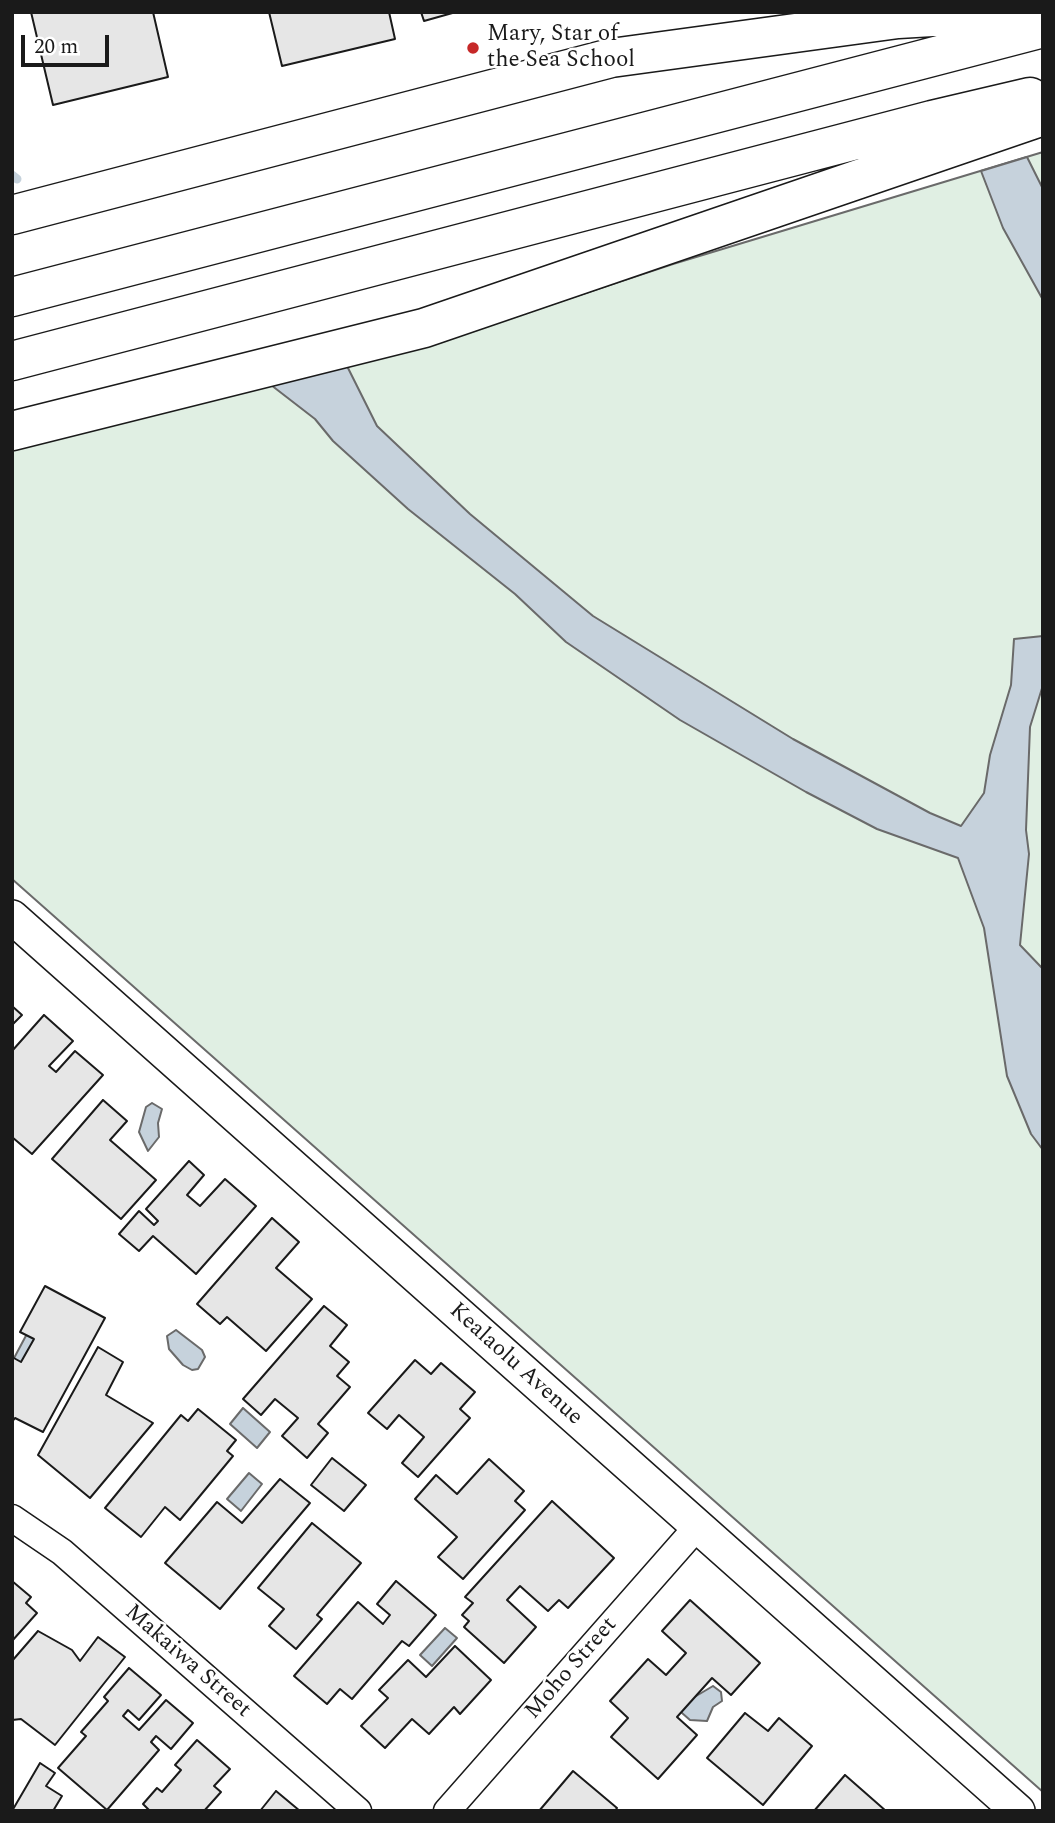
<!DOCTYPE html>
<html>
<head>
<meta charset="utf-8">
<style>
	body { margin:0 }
	#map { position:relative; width:1055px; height:1823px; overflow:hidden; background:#fff; font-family:Spectral,serif }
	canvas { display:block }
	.frame { position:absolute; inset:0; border:14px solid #1a1a1a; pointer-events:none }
	.scale { position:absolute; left:21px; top:35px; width:88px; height:32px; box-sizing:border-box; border:4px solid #1a1a1a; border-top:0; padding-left:9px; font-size:21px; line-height:24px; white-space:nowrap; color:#1a1a1a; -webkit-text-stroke:5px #fff; paint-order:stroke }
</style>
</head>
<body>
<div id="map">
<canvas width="1055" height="1823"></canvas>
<div class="frame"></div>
<div class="scale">20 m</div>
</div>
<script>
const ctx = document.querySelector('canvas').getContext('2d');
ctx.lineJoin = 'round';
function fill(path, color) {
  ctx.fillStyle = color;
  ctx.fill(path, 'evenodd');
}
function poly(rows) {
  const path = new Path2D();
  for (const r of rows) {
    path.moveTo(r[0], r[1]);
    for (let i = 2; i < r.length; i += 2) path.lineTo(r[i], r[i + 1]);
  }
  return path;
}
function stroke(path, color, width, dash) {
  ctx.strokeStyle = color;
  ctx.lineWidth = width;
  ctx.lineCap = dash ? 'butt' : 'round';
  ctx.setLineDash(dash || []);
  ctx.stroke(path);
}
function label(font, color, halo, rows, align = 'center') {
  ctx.font = font + ' Spectral,serif';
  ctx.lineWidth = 5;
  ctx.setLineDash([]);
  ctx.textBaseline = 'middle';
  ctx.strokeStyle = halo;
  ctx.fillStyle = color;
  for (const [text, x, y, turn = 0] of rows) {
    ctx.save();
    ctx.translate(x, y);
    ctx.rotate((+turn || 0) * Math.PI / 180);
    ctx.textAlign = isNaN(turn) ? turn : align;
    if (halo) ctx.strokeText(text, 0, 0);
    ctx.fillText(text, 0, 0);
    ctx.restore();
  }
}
const green = poly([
	[1043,152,1043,1792,12,879,12,449,447,339,673,264,1043,152]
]);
fill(green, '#e0efe3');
stroke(green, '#6a6a6a', 2);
const water = poly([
	[1027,157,1043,189,1043,300,1003,228,981,171,1027,157],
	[347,366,377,426,470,514,593,616,793,739,930,813,961,826,984,793,990,755,1011,685,1014,639,1043,636,1043,685,1030,727,1026,830,1029,854,1020,945,1043,969,1043,1150,1031,1134,1007,1076,984,928,958,858,877,829,806,792,680,720,566,642,515,594,408,509,333,441,315,419,271,385,347,366],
	[152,1103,162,1109,158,1123,159,1137,148,1151,139,1132,146,1107,152,1103],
	[29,1330,40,1337,23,1366,13,1360,29,1330],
	[176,1330,202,1350,205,1357,198,1369,192,1370,183,1365,169,1349,167,1336,176,1330],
	[243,1408,270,1432,257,1448,230,1424,243,1408],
	[249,1473,262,1484,241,1511,227,1499,249,1473],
	[445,1628,457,1638,432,1666,420,1655,445,1628],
	[713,1686,721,1692,722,1701,713,1707,707,1721,690,1720,682,1713,681,1705,713,1686]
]);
fill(water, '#c6d2dc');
stroke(water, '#6a6a6a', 2);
stroke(poly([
	[12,175,17,179]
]), '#c6d2dc', 9);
const building = poly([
	[31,12,153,12,168,77,53,105,31,12],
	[269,12,389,12,395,39,282,66,269,12],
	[421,12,456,12,424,21,421,12],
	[12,1006,22,1015,12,1025,12,1006],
	[44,1015,73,1041,49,1066,56,1072,75,1051,103,1075,32,1154,12,1137,12,1051,44,1015],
	[103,1100,127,1121,110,1140,156,1180,121,1219,52,1159,103,1100],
	[189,1161,204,1175,187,1195,200,1206,225,1179,256,1206,196,1274,153,1236,139,1251,119,1234,139,1211,154,1225,158,1221,146,1209,189,1161],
	[272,1218,299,1242,276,1268,312,1299,266,1351,227,1317,220,1324,197,1304,272,1218],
	[45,1286,105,1318,43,1432,15,1418,12,1422,12,1357,21,1362,34,1339,20,1332,45,1286],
	[324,1306,347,1325,330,1346,349,1362,337,1376,350,1387,318,1424,328,1433,307,1458,282,1436,298,1418,275,1399,261,1415,243,1399,324,1306],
	[98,1347,123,1362,106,1395,153,1423,90,1498,38,1455,98,1347],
	[415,1360,431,1374,441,1363,475,1392,460,1409,470,1418,418,1477,402,1463,424,1437,399,1415,387,1429,368,1413,415,1360],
	[198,1409,236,1440,227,1451,233,1456,180,1520,165,1507,141,1537,105,1508,181,1415,188,1421,198,1409],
	[332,1458,366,1485,344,1511,311,1485,332,1458],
	[489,1459,524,1491,515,1501,525,1510,463,1579,438,1557,457,1537,415,1499,436,1475,457,1494,489,1459],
	[280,1479,310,1503,220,1609,165,1563,217,1502,242,1523,280,1479],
	[552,1501,614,1558,568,1608,559,1600,548,1611,520,1586,507,1600,536,1627,504,1663,464,1627,469,1621,462,1615,473,1603,465,1597,552,1501],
	[312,1523,361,1563,317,1615,322,1619,296,1649,269,1626,284,1609,258,1588,312,1523],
	[12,1581,31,1597,26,1603,37,1613,12,1641,12,1581],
	[396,1581,436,1615,409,1646,402,1641,352,1699,340,1689,327,1704,294,1676,358,1602,383,1624,390,1615,377,1604,396,1581],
	[690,1600,760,1663,731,1695,712,1678,677,1717,697,1735,658,1779,611,1737,628,1718,610,1701,648,1659,666,1675,686,1653,662,1631,690,1600],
	[38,1631,72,1650,80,1661,98,1637,125,1657,55,1745,21,1719,12,1720,12,1661,38,1631],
	[455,1646,491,1680,460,1714,454,1707,429,1734,412,1719,385,1748,361,1726,388,1698,379,1690,408,1660,426,1677,455,1646],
	[129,1668,161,1695,139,1720,128,1710,123,1716,139,1730,166,1700,193,1723,171,1749,156,1736,151,1742,159,1750,107,1810,58,1768,86,1736,81,1732,108,1701,104,1697,129,1668],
	[745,1713,768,1731,779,1718,812,1746,763,1805,707,1758,745,1713],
	[197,1740,230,1769,214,1786,221,1792,204,1811,150,1811,143,1804,157,1788,162,1792,181,1770,175,1765,197,1740],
	[40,1763,55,1773,46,1786,62,1796,53,1811,12,1811,40,1763],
	[573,1771,617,1808,615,1811,539,1811,573,1771],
	[845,1775,886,1811,814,1811,845,1775],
	[276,1791,300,1811,260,1811,276,1791]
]);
fill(building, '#e6e6e6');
stroke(building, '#1a1a1a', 2);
const minor = poly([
	[12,1518,62,1552,358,1811],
	[447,1811,697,1527]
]);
const tertiary = poly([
	[12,917,1018,1811]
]);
const motorway = poly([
	[12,215,611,58,898,19,1018,12],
	[12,297,1043,28],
	[12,361,932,120,1030,97],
	[12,431,424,328,1043,116]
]);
stroke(minor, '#1a1a1a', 29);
stroke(tertiary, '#1a1a1a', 36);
stroke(motorway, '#1a1a1a', 41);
stroke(minor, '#fff', 26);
stroke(tertiary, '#fff', 33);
stroke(motorway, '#fff', 38);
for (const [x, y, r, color] of [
	[473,48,7,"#c62828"]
]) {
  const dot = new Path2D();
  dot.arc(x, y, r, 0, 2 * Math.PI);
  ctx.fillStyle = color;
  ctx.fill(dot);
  stroke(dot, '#fff', 2.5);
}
label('23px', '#1a1a1a', '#fff', [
	["Mary, Star of",487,35],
	["the Sea School",487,61]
], 'left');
label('23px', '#1a1a1a', '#fff', [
	["Kealaolu Avenue",515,1365,42],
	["Makaiwa Street",187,1662,41],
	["Moho Street",572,1669,-49]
]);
</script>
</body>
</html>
